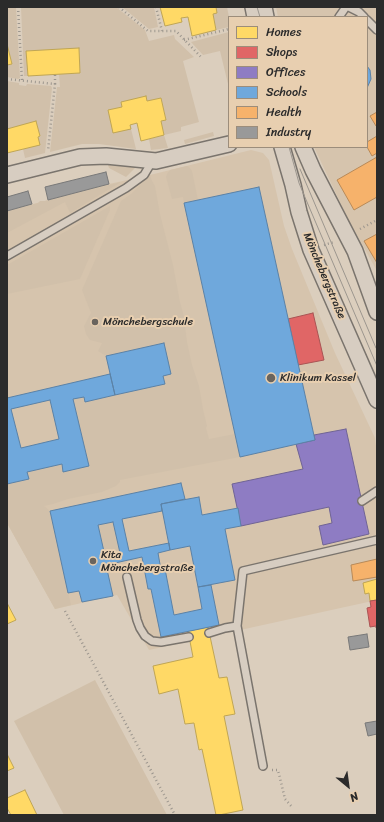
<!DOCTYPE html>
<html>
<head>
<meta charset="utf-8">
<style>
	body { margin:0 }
	#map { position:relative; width:384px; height:822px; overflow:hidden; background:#dbcebd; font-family:Sriracha,sans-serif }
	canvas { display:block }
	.frame { position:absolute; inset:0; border:8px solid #2b2b2b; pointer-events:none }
	.legend { position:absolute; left:228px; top:16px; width:140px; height:132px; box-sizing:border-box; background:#e8cfb0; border:1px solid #9c8d7b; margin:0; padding:5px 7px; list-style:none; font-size:12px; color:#2b2b2b }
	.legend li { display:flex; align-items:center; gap:8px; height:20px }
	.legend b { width:20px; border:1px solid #9c8d7b }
	.north { position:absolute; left:328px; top:766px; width:40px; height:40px; -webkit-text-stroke:3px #e8cfb0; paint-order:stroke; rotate:151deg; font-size:11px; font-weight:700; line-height:16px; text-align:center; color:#2b2b2b }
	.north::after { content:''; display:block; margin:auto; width:14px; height:18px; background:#2b2b2b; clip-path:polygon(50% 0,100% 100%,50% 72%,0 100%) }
</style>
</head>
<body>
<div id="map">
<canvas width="384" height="822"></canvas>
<div class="frame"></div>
<ul class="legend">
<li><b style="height:11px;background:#ffd966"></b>Homes</li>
<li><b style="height:11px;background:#e06666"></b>Shops</li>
<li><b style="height:11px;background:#8e7cc3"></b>Offices</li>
<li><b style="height:11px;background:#6fa8dc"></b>Schools</li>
<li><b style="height:11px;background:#f6b26b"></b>Health</li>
<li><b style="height:11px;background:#999"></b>Industry</li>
</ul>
<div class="north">N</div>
</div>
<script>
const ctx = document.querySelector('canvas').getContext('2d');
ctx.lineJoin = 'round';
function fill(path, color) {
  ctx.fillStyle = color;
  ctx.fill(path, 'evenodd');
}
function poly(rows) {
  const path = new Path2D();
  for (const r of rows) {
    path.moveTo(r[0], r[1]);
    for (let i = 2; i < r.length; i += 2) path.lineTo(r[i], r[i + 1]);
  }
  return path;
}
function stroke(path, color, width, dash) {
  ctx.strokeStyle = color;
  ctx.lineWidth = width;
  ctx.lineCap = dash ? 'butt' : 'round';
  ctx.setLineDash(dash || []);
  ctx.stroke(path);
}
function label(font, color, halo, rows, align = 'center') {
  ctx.font = font + ' Sriracha,sans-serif';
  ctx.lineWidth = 4;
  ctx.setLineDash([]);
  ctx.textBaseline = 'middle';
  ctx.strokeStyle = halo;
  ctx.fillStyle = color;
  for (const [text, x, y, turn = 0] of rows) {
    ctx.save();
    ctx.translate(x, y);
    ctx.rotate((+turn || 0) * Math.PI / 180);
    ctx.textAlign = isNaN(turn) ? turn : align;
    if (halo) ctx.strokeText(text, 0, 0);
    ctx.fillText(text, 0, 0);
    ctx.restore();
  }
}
fill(poly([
	[276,7,377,7,377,271,348,219,314,147,367,147,367,17,278,17],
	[251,150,263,153,269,160,284,226,292,249,335,353,375,438,377,454,377,600,149,650,117,595,55,609,7,523,7,211,109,184,150,175]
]), '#d6c4ad');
fill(poly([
	[9,7,16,7,20,78,18,79,7,77,7,65,12,64,7,44,7,8],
	[21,7,39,8,50,7,116,7,145,30,149,41,174,35,175,39,194,57,183,61,199,122,181,127,181,131,164,135,168,148,151,150,149,139,164,135,161,121,166,119,161,98,147,101,121,102,122,107,108,110,131,129,136,149,99,144,82,144,50,152,57,87,60,87,59,74,80,73,79,49,27,51,28,76,24,76],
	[122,7,154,7,158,27,149,29],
	[216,7,227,7,229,17,229,27,216,30,213,14,217,13],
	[229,32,229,88,220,51,203,55,191,42],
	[7,81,19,83,19,85,26,86,27,84,51,86,52,88,45,153,25,158,23,149,40,136,36,122,7,129],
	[213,132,214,136,185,144,184,140],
	[107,162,135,166,135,168,126,177,109,168],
	[187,166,189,167,192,171,198,200,184,203,183,197,172,199,166,177,167,174,170,170],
	[150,175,152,181,155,186,160,214,173,265,180,302,184,317,187,342,192,365,199,386,203,409,207,426,206,428,209,439,235,434,240,457,120,480,120,482,116,486,102,492,68,499,53,504,44,506,50,511,71,605,55,609,7,523,7,484,29,479,27,472,62,464,64,472,89,466,73,399,84,397,86,402,165,384,163,376,171,374,164,343,106,356,98,351,102,343,90,340,86,334,84,326,91,313,82,290,121,201,131,194],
	[121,182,70,213,65,202,7,233,7,211,38,203,40,201,45,201,59,197,64,195,65,196],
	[110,206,110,210,80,279,7,294,7,265],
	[113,522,120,553,105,556,98,525],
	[95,680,167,815,64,815,14,721]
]), '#d1c0aa');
const homes = poly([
	[160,7,216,7,217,13,213,14,216,30,192,36,188,17,181,18,182,22,165,26,160,7],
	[7,44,12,64,7,65,7,44],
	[79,48,80,73,28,76,26,51,79,48],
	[146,96,147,101,161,98,166,120,161,121,164,135,141,141,137,123,130,125,131,129,113,133,108,110,122,107,121,102,146,96],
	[36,121,40,136,38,137,40,145,7,153,7,129,36,121],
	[377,579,377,600,370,601,369,593,365,594,363,583,377,579],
	[7,603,16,620,7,624,7,603],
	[208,627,219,678,227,677,235,714,224,716,243,810,219,815,216,815,202,749,199,750,194,723,185,724,178,689,159,694,153,666,193,657,188,631,208,627],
	[7,754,14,768,7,771,7,754],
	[25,790,37,815,11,815,7,808,7,798,25,790]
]);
fill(homes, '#ffd966');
stroke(homes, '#bfa554', 1);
const shops = poly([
	[313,313,324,360,298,365,288,319,313,313],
	[377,600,377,628,376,628,376,626,370,627,367,608,371,607,370,601,377,600]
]);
fill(shops, '#e06666');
stroke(shops, '#aa5454', 1);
const offices = poly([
	[346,429,369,534,323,545,319,526,332,523,329,507,241,526,232,484,303,469,296,444,315,440,314,435,346,429]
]);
fill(offices, '#8e7cc3');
stroke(offices, '#706495', 1);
const schools = poly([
	[367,66,370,70,371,79,367,88,367,66],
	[259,187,315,440,240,457,184,203,259,187],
	[164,343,171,374,163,376,165,384,115,395,106,356,164,343],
	[110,374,115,395,85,402,84,397,73,399,89,466,63,472,62,464,27,472,29,479,7,484,7,398,110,374],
	[50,400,59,439,21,448,11,409,50,400],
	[181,483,185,499,161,504,162,511,122,519,129,551,169,543,170,550,158,553,161,570,165,569,174,615,202,609,198,587,211,585,219,625,161,637,151,589,148,589,142,557,106,565,113,596,82,602,79,591,68,593,50,511,181,483],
	[113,522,120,553,105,556,98,525,113,522],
	[199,497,202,515,238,508,241,526,225,529,235,580,198,587,190,546,170,550,161,504,199,497]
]);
fill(schools, '#6fa8dc');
stroke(schools, '#5b82a7', 1);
const health = poly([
	[377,112,377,125,376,126,370,116,377,112],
	[377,136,377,153,372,156,367,147,367,142,377,136],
	[377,157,377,197,354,210,337,180,377,157],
	[377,234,377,263,364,241,377,234],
	[377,559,377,577,353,581,351,565,377,559]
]);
fill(health, '#f6b26b');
stroke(health, '#b98a58', 1);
const industry = poly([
	[106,172,109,184,48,200,45,187,106,172],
	[28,191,32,204,7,211,7,197,28,191],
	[367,634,369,647,350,650,348,637,367,634],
	[377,721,377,734,368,736,365,723,377,721]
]);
fill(industry, '#999');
stroke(industry, '#787878', 1);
const service = poly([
	[349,7,359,12,364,17],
	[339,17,346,7],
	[367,20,377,30],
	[7,256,126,188,144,175,153,160],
	[362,501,377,491],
	[127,577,137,620,140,628,145,636,152,641,161,642,189,637],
	[237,626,263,766],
	[209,633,225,628,237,626,243,571,377,540]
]);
const minor = poly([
	[253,7,255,17],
	[264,7,266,17],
	[282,147,293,185,299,212,311,250,377,400],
	[303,147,313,170,355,251,377,312],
	[7,175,80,157,106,156,156,161,229,144]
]);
stroke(service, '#7a746d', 10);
stroke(minor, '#7a746d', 18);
stroke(poly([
	[18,7,22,81],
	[119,7,148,31,176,31,201,57],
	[156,7,162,31],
	[184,40,229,29],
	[55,75,55,84],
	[7,79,55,84,48,151],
	[360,229,377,220],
	[324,245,334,242],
	[65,611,175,815],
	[272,770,278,770,285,799,292,807]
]), '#9c968e', 2.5, [1, 3]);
stroke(service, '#d7cdc1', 7);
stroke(minor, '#d7cdc1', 15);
stroke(poly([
	[257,7,260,17],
	[289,147,299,183,304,195,377,366],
	[300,169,376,348]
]), '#9c968e', 1);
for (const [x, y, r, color] of [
	[95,322,4,"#69645e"],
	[271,378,5,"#69645e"],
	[93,561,4,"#69645e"]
]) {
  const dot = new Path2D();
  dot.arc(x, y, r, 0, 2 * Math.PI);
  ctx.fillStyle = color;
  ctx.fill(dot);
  stroke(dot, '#e8cfb0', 1.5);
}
label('11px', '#2b2b2b', '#e8cfb0', [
	["Mönchebergstraße",324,276,67]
]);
label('11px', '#2b2b2b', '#e8cfb0', [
	["Mönchebergschule",103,322],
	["Klinikum Kassel",280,378],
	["Kita",101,555],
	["Mönchebergstraße",101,568]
], 'left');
</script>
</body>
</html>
